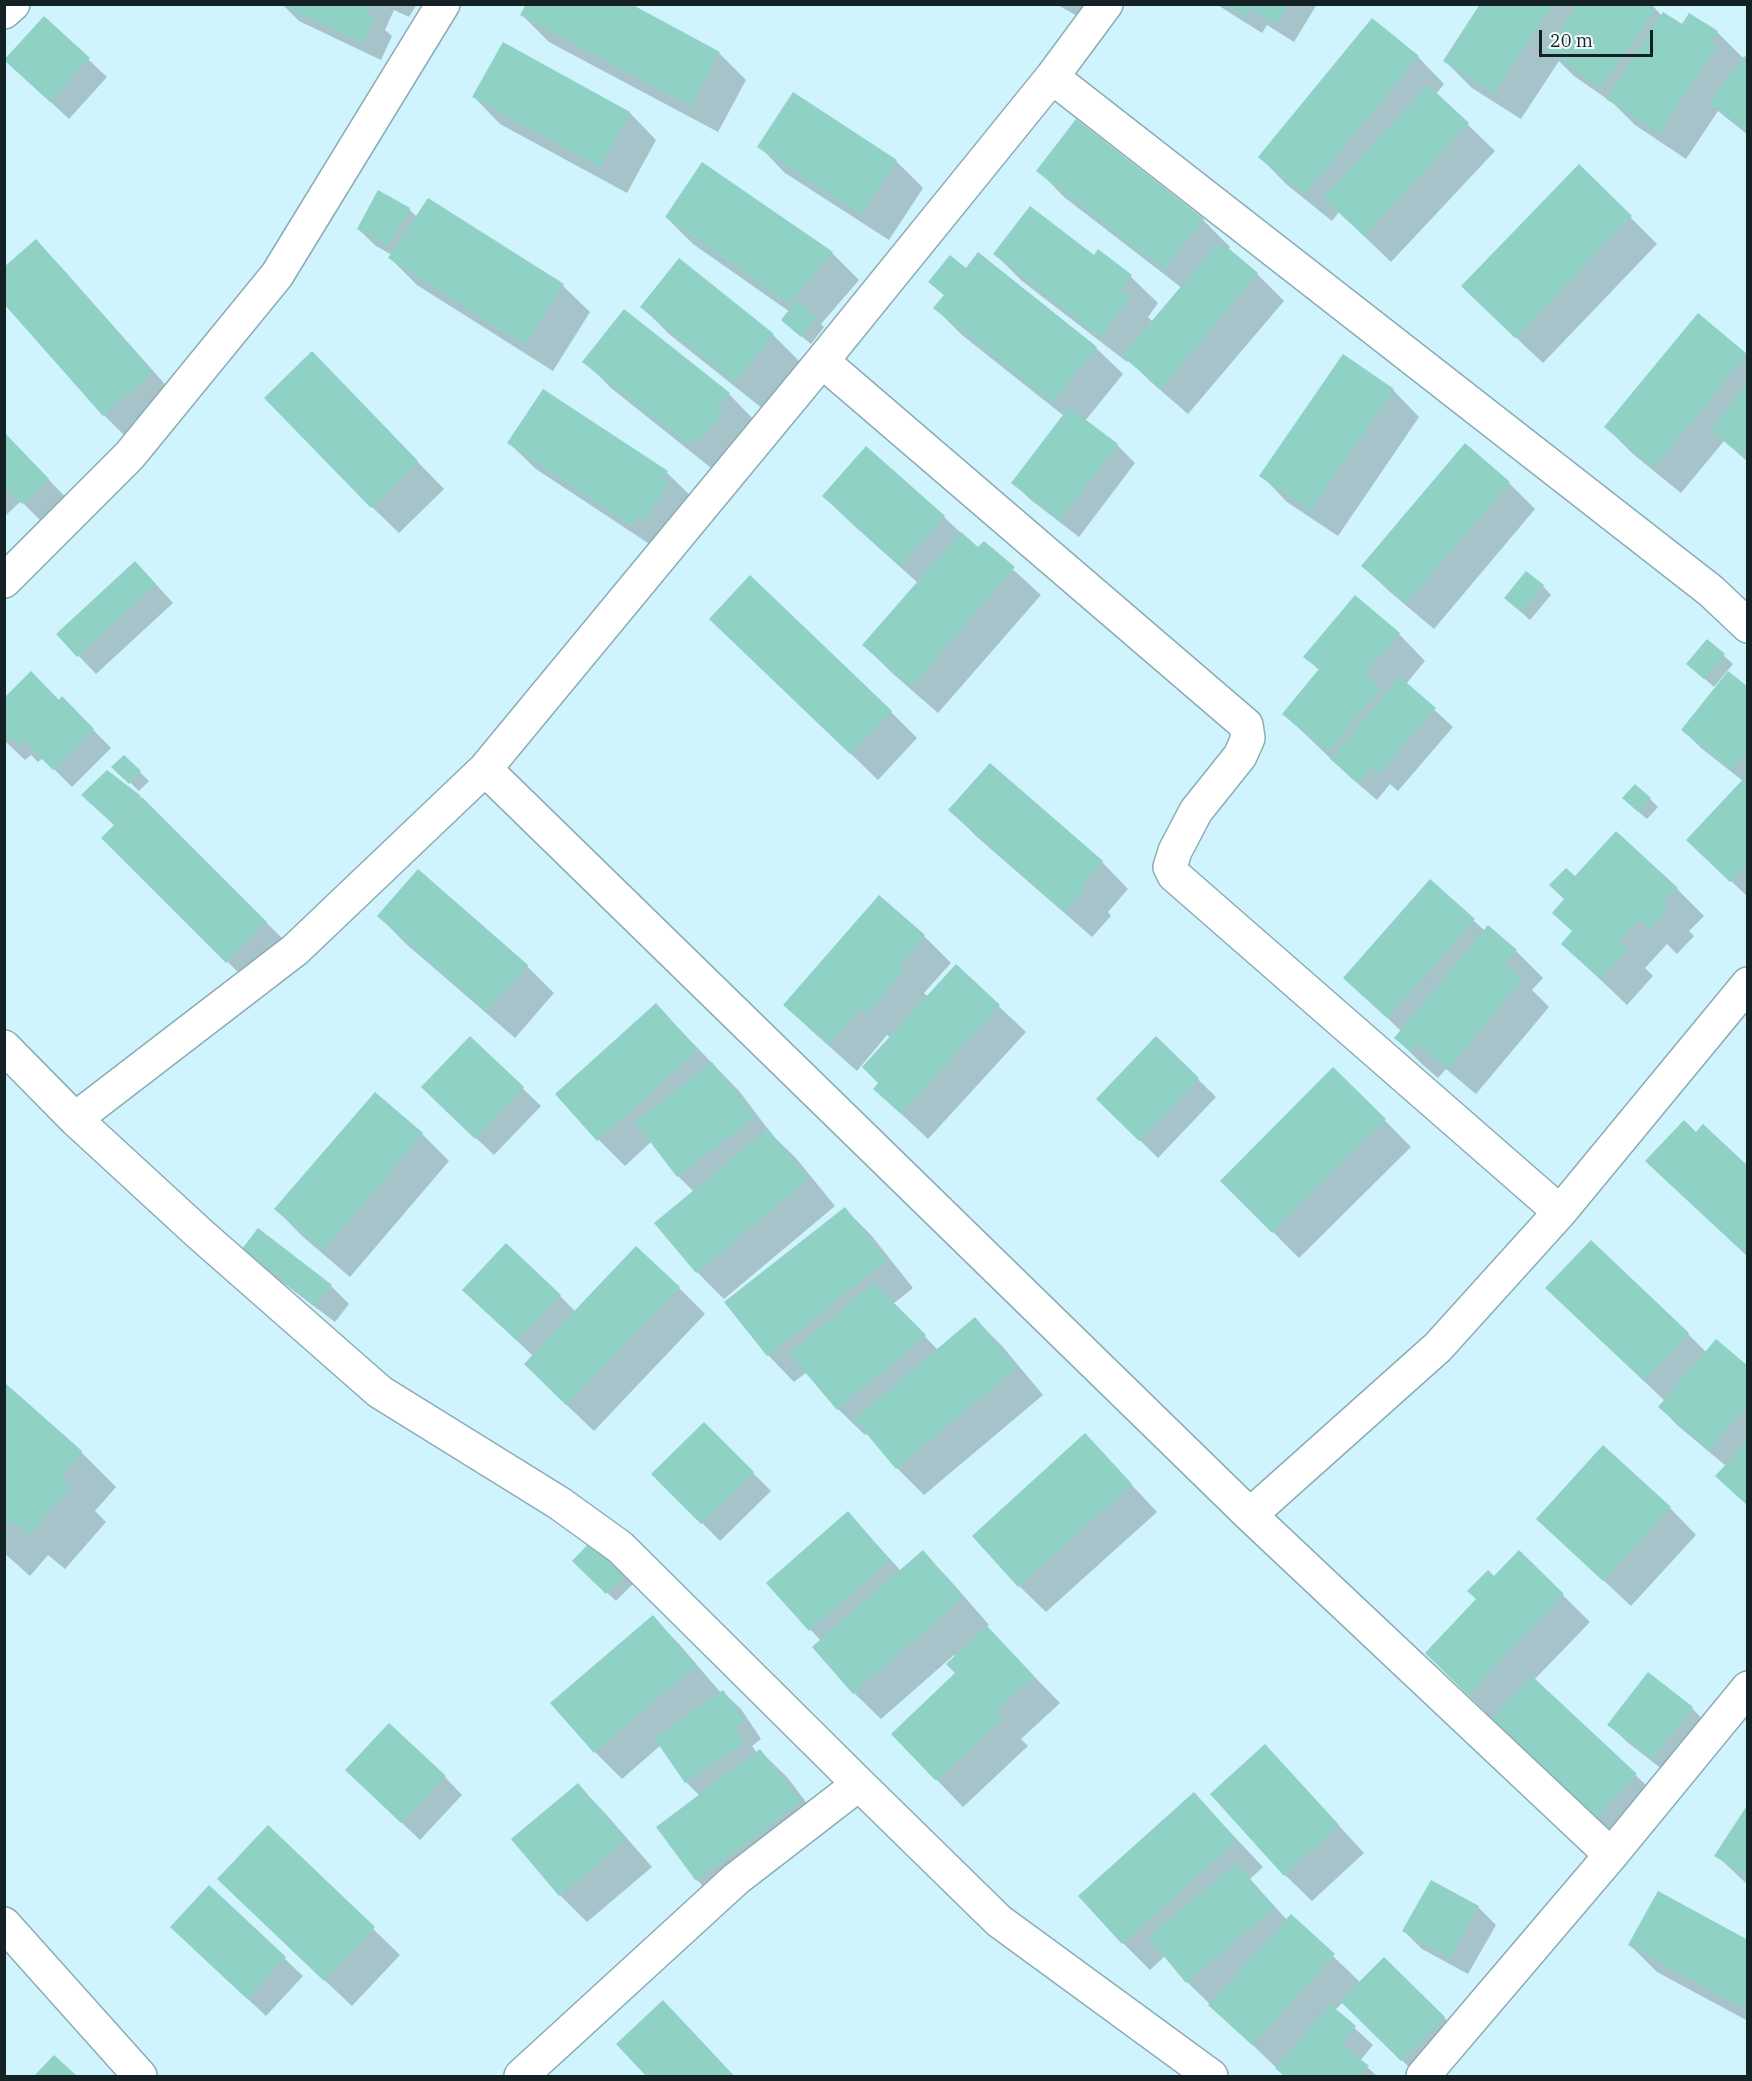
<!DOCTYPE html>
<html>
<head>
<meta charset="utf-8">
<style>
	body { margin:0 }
	#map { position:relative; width:1752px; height:2081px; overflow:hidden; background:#d0f4fd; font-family:"IBM Plex Serif",serif }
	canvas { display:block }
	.frame { position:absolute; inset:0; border:6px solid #152225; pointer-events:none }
	.scale { position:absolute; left:1539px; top:30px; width:114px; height:27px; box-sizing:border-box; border:3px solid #152225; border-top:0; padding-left:8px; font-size:18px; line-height:21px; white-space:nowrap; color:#152225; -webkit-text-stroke:4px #f4fbfd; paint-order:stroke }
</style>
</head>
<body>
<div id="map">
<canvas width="1752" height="2081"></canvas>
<div class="frame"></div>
<div class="scale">20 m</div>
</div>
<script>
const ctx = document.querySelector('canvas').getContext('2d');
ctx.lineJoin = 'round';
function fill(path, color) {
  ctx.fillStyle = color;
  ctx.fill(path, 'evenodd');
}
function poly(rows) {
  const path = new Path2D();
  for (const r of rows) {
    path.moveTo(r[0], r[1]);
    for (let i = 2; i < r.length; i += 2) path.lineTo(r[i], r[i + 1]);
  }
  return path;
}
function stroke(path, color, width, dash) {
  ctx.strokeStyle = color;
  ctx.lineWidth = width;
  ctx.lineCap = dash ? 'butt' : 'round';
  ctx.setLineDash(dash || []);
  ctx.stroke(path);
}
fill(poly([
	[282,4,417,4,409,17,394,10,385,30,392,36,381,60,299,21],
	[1056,4,1109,4,1097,27],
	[1216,4,1317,4,1294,42,1267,25,1262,33],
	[1482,4,1651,4,1662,16,1682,26,1717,32,1744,59,1748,60,1748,135,1718,111,1686,159,1635,125,1613,103,1574,76,1559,61,1521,119,1472,88,1445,61],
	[522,15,719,53,746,80,718,132,549,42],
	[44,18,107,77,69,119,24,77],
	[503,44,630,113,656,140,627,193,500,124,474,97],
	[1418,57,1444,84,1436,94,1495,151,1391,262,1339,212,1332,221,1286,184,1260,157],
	[1076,121,1203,220,1230,247,1228,250,1257,274,1284,301,1188,414,1151,382,1129,360,1127,362,1022,281,995,254,1094,257,1098,251,1131,277,1158,303,1148,317,1153,322,1182,288,1064,197,1038,170],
	[759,146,896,161,923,188,889,240,785,173],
	[703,165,832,253,859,280,821,324,824,327,811,344,792,328,790,312,693,244,666,217],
	[1579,166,1657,244,1543,363,1490,313],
	[428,200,563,286,590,312,553,371,417,285,390,258,392,255,376,246,358,229,409,209,417,217],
	[36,241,62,268,178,399,131,442,104,415],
	[679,260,773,335,800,362,763,409,669,334,642,307],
	[966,270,1096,348,1123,374,1085,421,1117,445,1135,463,1079,537,1031,500,1013,483,1064,416,962,335,935,308,945,296,930,282],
	[1698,315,1748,356,1748,462,1724,441,1681,493,1633,454,1606,427],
	[584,361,729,394,755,421,715,471,611,388],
	[338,380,444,489,399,533,372,507],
	[1393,390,1419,417,1338,536,1287,502,1261,475],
	[543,391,667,473,694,499,660,551,536,469,509,443],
	[4,433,75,507,50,530,21,501,4,517],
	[1509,483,1535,509,1434,629,1390,592,1363,566],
	[824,496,944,517,978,549,984,543,1041,595,938,713,891,672,864,645,918,583,850,522],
	[153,581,173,603,96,674,58,634],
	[1543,586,1551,595,1530,620,1514,606],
	[1399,634,1425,661,1406,684,1453,727,1398,791,1390,784,1377,800,1350,777,1284,714,1320,671,1305,657],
	[1707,641,1733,664,1714,687,1697,672],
	[738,645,891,712,917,738,878,780],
	[1748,689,1748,897,1715,866,1743,781,1701,748,1683,730],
	[62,698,111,748,72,787,43,758,38,762,31,755,25,760,4,740],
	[124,757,149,781,139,791,114,767],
	[107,772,142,799,293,949,254,988,103,838,115,826,83,795],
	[1650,799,1658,807,1647,819,1633,807],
	[950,810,1102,862,1128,889,1108,912,1111,916,1092,937,977,837],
	[418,871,527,966,554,993,515,1038,405,943,379,916],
	[1575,878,1677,889,1704,916,1689,931,1694,936,1677,954,1667,944,1645,968,1653,976,1627,1005,1563,944,1573,932,1566,899],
	[1430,881,1485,931,1488,928,1516,951,1543,978,1532,990,1549,1007,1476,1094,1446,1069,1438,1078,1422,1064,1396,1038,1401,1031,1345,978],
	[879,897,924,936,951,963,924,993,928,997,957,967,1026,1032,928,1139,875,1089,880,1083,891,1038,887,1035,857,1071,812,1031,785,1005],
	[656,1005,739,1091,774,1137,795,1157,835,1206,724,1299,697,1272,694,1192,678,1176,652,1141,625,1166,598,1139],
	[470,1038,541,1106,494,1155,441,1105],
	[1156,1038,1216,1097,1158,1158,1098,1099],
	[1334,1069,1411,1147,1299,1258,1222,1181],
	[375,1094,422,1134,449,1161,350,1277,302,1236,276,1209],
	[845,1209,871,1235,913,1288,893,1304,938,1350,975,1319,1002,1346,1043,1395,924,1495,897,1468,868,1433,865,1435,838,1409,807,1372,794,1382,768,1355],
	[244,1249,331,1286,349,1304,335,1322,262,1267],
	[679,1288,705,1314,594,1431,552,1391,533,1356,482,1307,560,1296,576,1312],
	[1574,1315,1688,1334,1706,1352,1748,1368,1748,1506,1717,1476,1726,1466,1677,1425,1660,1407,1665,1401],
	[4,1384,81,1452,116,1487,95,1511,106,1522,65,1569,48,1555,30,1576,4,1553],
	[704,1424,771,1491,720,1541,654,1474],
	[1085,1435,1157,1512,1046,1612,1019,1586],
	[1670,1508,1696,1535,1631,1606,1538,1519],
	[848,1513,901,1571,923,1552,949,1579,989,1625,986,1627,1060,1703,1021,1739,1028,1746,963,1807,937,1780,957,1673,956,1657,954,1655,881,1719,854,1693,821,1641,768,1583],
	[595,1539,637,1580,616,1601,574,1561],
	[1519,1552,1590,1622,1534,1680,1663,1801,1624,1843,1520,1747,1453,1680,1478,1599,1494,1578],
	[653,1617,679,1644,721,1693,723,1692,741,1709,761,1739,752,1746,757,1753,760,1751,787,1777,827,1830,724,1907,697,1880,700,1796,686,1782,661,1745,622,1779,595,1752],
	[1692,1708,1709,1726,1671,1776,1627,1742,1609,1724],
	[1265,1746,1364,1853,1312,1901,1285,1875],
	[445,1777,462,1795,420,1840,365,1788],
	[578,1785,604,1812,652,1867,587,1922,560,1895],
	[1194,1794,1263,1867,1250,1879,1287,1920,1291,1916,1361,1983,1384,1959,1462,2035,1418,2076,1343,2002,1335,2010,1373,2045,1360,2061,1377,2076,1285,2076,1187,1982,1165,1956,1150,1970,1123,1943],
	[1748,1807,1748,1885,1716,1855],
	[268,1827,400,1955,352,2006,246,1906],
	[209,1887,303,1976,266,2016,190,1945],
	[1478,1907,1496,1925,1468,1974,1422,1949,1404,1931],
	[1748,1941,1748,2021,1657,1972,1630,1945],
	[690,2029,734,2076,648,2076,618,2044],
	[54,2057,74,2076,36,2076]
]), '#0003');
fill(poly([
	[526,4,631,4,720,52,691,106,520,15],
	[1225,4,1289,4,1276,25,1249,8,1244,17],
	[1480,4,1553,4,1494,94,1443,61],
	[1578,4,1646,4,1655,11,1600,88,1546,50],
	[281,5,371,5,366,14,375,17,363,43],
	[1663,12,1682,24,1689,13,1718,31,1710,43,1717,47,1659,133,1606,99],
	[44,16,90,58,50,102,4,60],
	[1372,18,1419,56,1304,195,1258,157],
	[503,42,630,112,600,167,472,97],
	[1744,56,1748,58,1748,132,1709,103],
	[1428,85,1469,123,1364,236,1323,198],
	[793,92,897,160,861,215,757,147],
	[1076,119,1204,219,1164,270,1036,171],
	[702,162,833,252,789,304,665,217],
	[1579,164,1632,216,1515,338,1461,286],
	[378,190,410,208,388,246,357,229],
	[428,198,564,284,525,345,388,258],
	[1030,206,1094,255,1098,249,1132,275,1121,290,1130,297,1100,337,993,254],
	[36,239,153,372,103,416,4,304,4,267],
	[1217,244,1225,250,1227,247,1258,273,1161,389,1122,356],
	[978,252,1097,347,1052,403,933,308,944,295,928,282,950,255,966,268],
	[679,258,774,334,735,383,640,307],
	[796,301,817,317,801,337,781,320],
	[624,309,730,393,716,410,722,414,699,442,694,438,688,445,582,362],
	[1698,313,1747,354,1654,468,1604,427],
	[312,351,418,461,371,508,264,398],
	[1343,354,1394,389,1310,511,1259,476],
	[1748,383,1748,460,1710,430],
	[543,389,668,471,663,478,670,482,644,520,638,517,632,526,507,443],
	[1069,407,1118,444,1060,521,1011,483],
	[4,432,49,479,22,504,4,486],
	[1465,443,1510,482,1406,604,1361,566],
	[866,446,945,516,900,566,822,496],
	[961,532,978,547,984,541,1015,567,911,687,862,645],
	[135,561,156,584,77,657,56,634],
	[1526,571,1544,585,1521,612,1504,598],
	[750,575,892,711,850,754,709,619],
	[1355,595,1400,633,1365,674,1381,688,1328,752,1282,714,1319,669,1303,657],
	[1707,639,1725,654,1704,679,1686,664],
	[31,671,59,700,62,696,94,729,53,770,24,741,19,746,12,738,6,743,4,742,4,698],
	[1728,671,1748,687,1748,753,1746,752,1731,770,1681,730],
	[1400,677,1436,708,1379,774,1371,768,1358,783,1330,759],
	[124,755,141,771,129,784,111,767],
	[990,763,1103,861,1082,885,1086,888,1064,912,948,810],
	[107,770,141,796,113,824,81,795],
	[1748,774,1748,864,1730,882,1686,840],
	[1635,784,1651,798,1638,812,1622,798],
	[142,797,267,922,226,963,101,838],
	[1616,831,1678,888,1663,904,1668,908,1650,929,1639,919,1619,941,1628,949,1600,979,1561,944,1572,931,1552,913,1564,899,1549,885,1566,868,1575,876],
	[418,869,528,965,487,1012,377,916],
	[1430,879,1475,919,1387,1018,1343,978],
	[879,895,925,935,898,966,904,971,866,1015,860,1009,829,1045,783,1005],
	[1488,925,1517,950,1505,964,1523,979,1448,1069,1418,1044,1411,1052,1394,1038],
	[956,964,1000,1005,901,1114,873,1089,878,1083,862,1067],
	[656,1003,698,1050,597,1141,555,1094],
	[470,1036,524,1087,475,1139,421,1087],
	[1156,1036,1199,1078,1139,1141,1096,1099],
	[712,1062,755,1117,677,1177,635,1122],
	[1333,1067,1386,1119,1272,1233,1220,1181],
	[375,1092,423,1133,323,1251,274,1209],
	[1684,1120,1696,1132,1703,1124,1748,1166,1748,1257,1645,1161],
	[768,1129,809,1179,696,1273,654,1223],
	[845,1207,887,1260,767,1356,724,1302],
	[258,1228,332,1285,316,1306,242,1249],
	[1591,1240,1689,1333,1644,1381,1545,1288],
	[506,1243,561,1295,517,1341,462,1290],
	[636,1246,680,1287,566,1405,524,1364],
	[874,1283,926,1335,837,1410,789,1353],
	[975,1317,1017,1367,896,1469,854,1419],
	[1716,1339,1748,1366,1748,1405,1709,1450,1658,1407],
	[4,1382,82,1451,61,1476,72,1486,29,1535,12,1521,4,1530],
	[704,1422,754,1472,701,1524,651,1474],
	[1085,1433,1132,1484,1018,1587,972,1536],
	[1748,1441,1748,1506,1715,1476],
	[1603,1445,1671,1507,1603,1581,1536,1519],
	[848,1511,890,1560,809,1631,766,1583],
	[595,1537,629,1571,606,1594,572,1561],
	[923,1550,963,1597,853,1694,812,1647],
	[1519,1550,1564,1594,1468,1695,1425,1653,1476,1599,1467,1591,1488,1570,1494,1576],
	[653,1615,696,1666,594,1753,550,1703],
	[987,1626,1034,1676,996,1712,1002,1719,936,1781,891,1734,955,1673,946,1664],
	[1648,1672,1693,1707,1652,1759,1607,1725],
	[1532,1676,1637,1774,1596,1818,1491,1720],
	[723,1690,745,1721,735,1727,745,1742,685,1783,654,1738],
	[389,1723,446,1776,401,1823,345,1770],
	[1265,1744,1339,1825,1284,1876,1210,1794],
	[760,1749,801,1802,696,1881,656,1827],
	[578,1783,626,1840,559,1896,511,1839],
	[1194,1792,1237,1840,1122,1944,1078,1896],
	[1748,1804,1748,1877,1714,1856],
	[268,1825,375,1927,324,1981,217,1879],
	[1237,1863,1274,1908,1186,1983,1148,1937],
	[1431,1880,1479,1906,1450,1958,1402,1931],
	[209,1885,286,1957,247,1999,170,1927],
	[1658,1891,1748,1940,1748,2011,1628,1945],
	[1291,1914,1335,1954,1252,2045,1208,2005],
	[1384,1957,1445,2017,1401,2061,1340,2001],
	[663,2000,734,2076,646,2076,616,2044],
	[1330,2004,1356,2026,1342,2044,1369,2066,1360,2076,1284,2076,1275,2068],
	[54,2055,77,2076,34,2076]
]), '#8fd1c4');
const street = poly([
	[4,12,13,4],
	[1052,77,1711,591,1748,626],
	[822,361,1246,725,1248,738,1240,756,1196,811,1175,851,1170,867,1174,875,1560,1212],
	[4,581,130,455,277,275,443,4],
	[485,769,1250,1515,1611,1855],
	[4,1047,75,1119,200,1234,380,1392,559,1503,620,1547,859,1784,999,1921,1211,2076],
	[75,1119,295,950,485,769,822,361,1052,77,1106,4],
	[1250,1515,1438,1347,1560,1212,1748,984],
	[4,1924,140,2076],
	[521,2076,736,1879,859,1784],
	[1423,2076,1611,1855,1748,1688]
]);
stroke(street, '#8bacb5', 36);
stroke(street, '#fff', 33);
</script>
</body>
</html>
